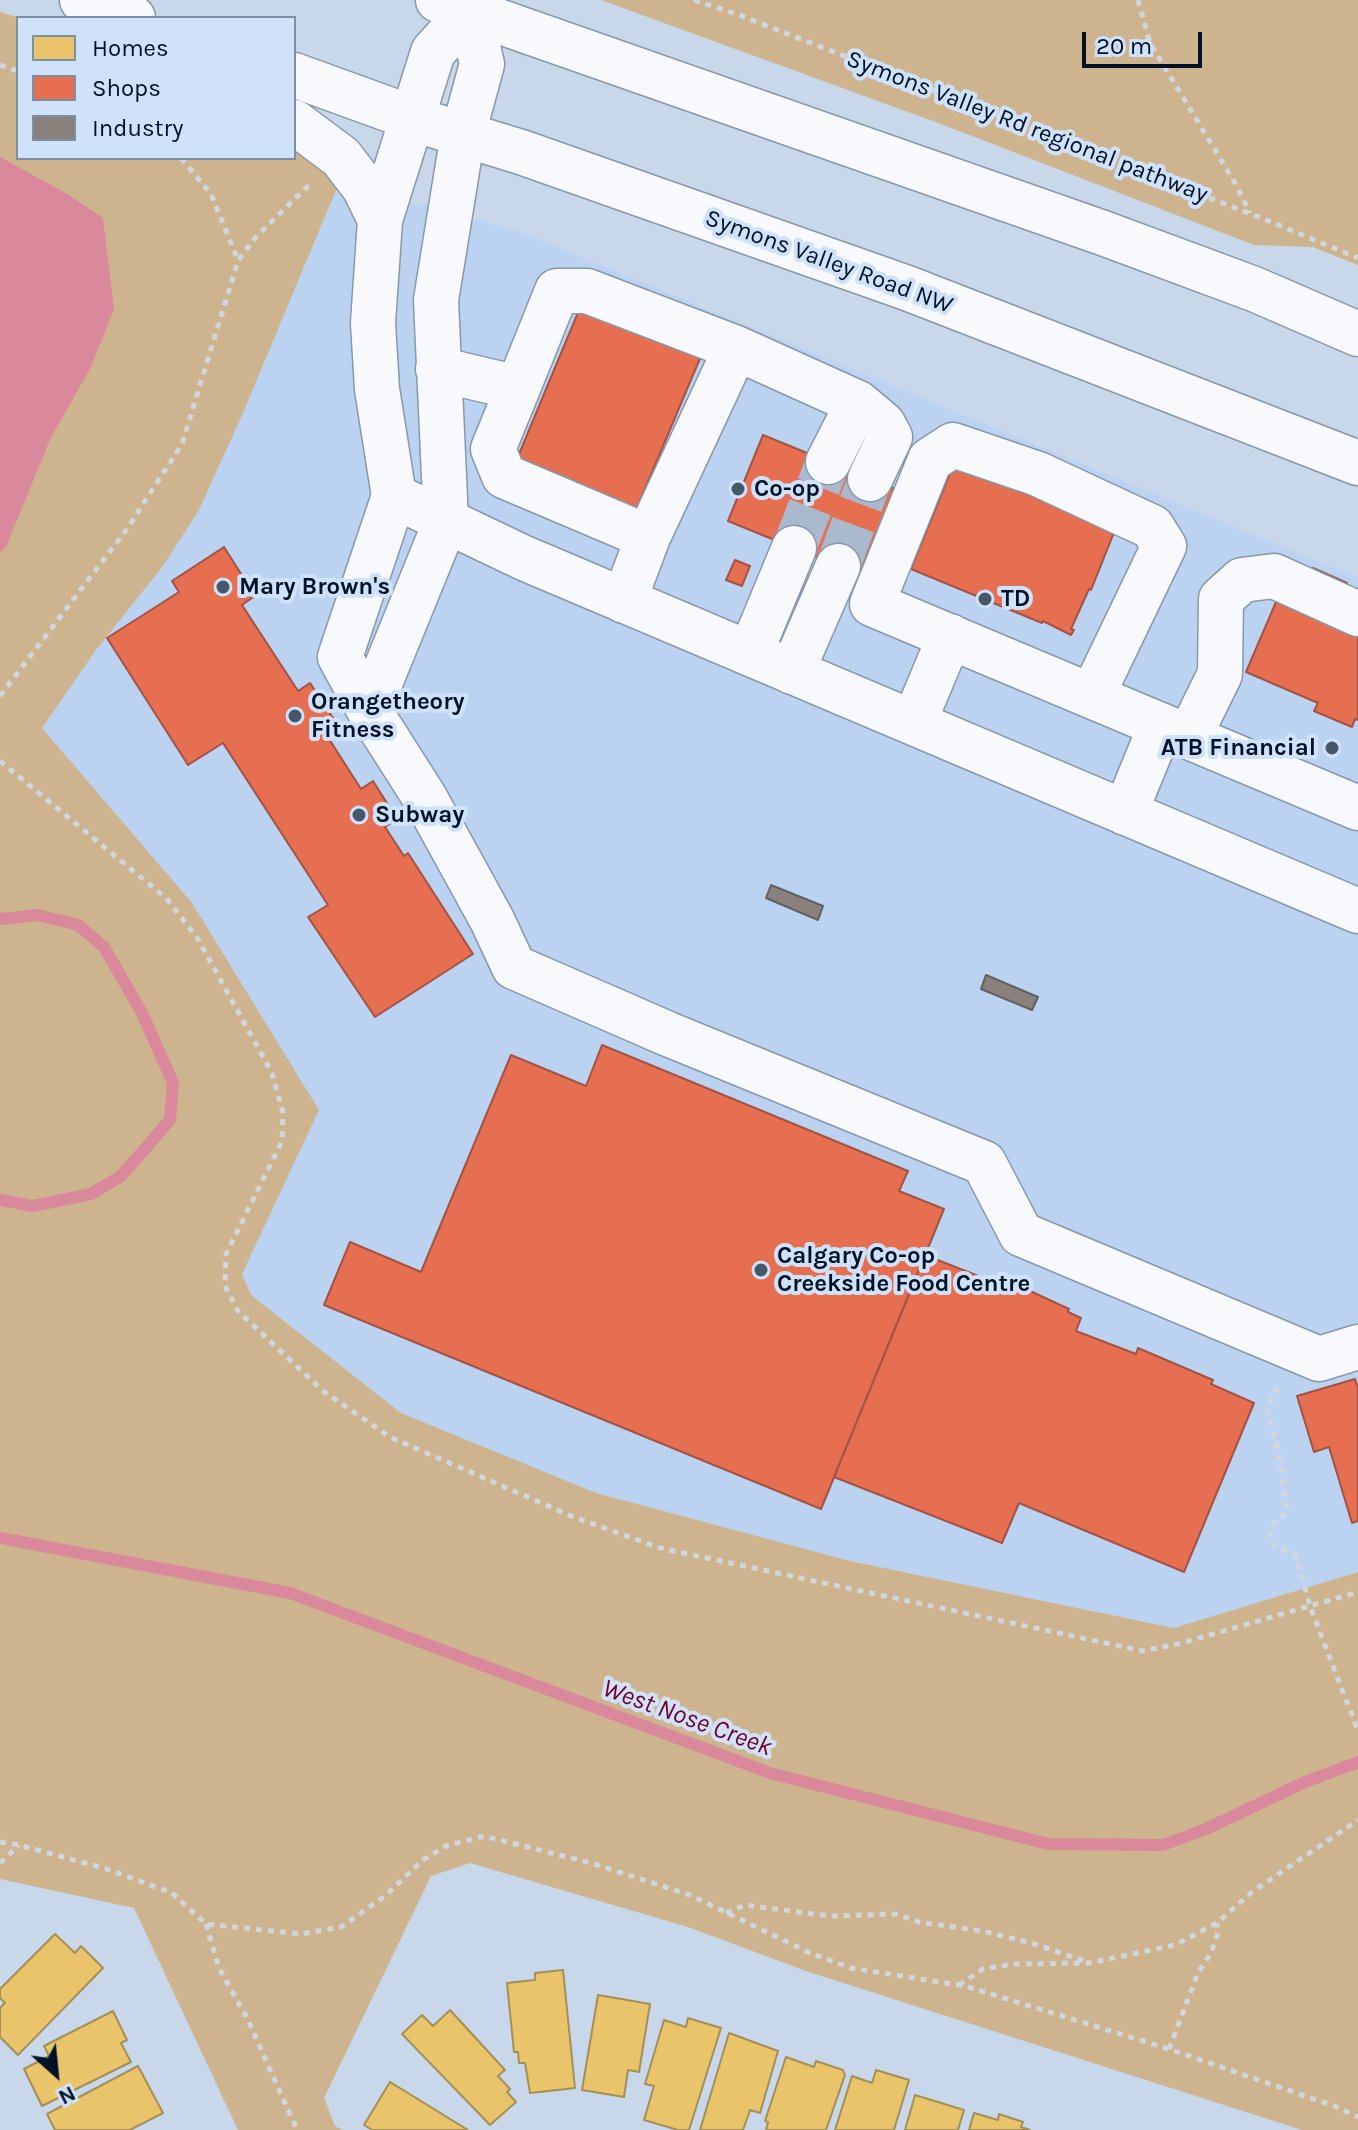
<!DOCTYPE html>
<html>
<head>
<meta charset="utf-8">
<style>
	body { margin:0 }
	#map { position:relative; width:1358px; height:2130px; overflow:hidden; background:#c8d7ea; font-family:Karla,sans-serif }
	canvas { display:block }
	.legend { position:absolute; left:16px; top:16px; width:280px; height:144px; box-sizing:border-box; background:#cfe2fa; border:2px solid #7d8fa5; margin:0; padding:10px 14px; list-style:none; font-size:24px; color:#021226 }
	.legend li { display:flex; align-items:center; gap:16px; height:40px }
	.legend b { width:40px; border:2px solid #7d8fa5 }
	.north { position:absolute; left:16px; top:2034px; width:80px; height:80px; -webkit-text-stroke:6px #cfe2fa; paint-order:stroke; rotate:153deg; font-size:22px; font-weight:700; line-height:32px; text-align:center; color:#021226 }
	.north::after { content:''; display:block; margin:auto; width:28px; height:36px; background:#021226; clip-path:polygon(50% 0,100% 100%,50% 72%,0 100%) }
	.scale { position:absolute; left:1082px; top:32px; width:120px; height:36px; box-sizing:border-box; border:4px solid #021226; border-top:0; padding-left:10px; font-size:24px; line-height:28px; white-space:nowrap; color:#021226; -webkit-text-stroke:6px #cfe2fa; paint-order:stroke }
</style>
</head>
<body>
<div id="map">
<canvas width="1358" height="2130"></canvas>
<ul class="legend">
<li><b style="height:22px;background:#e9c46a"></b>Homes</li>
<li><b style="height:22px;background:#e76f51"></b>Shops</li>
<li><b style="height:22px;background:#8a817c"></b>Industry</li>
</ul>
<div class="north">N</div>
<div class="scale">20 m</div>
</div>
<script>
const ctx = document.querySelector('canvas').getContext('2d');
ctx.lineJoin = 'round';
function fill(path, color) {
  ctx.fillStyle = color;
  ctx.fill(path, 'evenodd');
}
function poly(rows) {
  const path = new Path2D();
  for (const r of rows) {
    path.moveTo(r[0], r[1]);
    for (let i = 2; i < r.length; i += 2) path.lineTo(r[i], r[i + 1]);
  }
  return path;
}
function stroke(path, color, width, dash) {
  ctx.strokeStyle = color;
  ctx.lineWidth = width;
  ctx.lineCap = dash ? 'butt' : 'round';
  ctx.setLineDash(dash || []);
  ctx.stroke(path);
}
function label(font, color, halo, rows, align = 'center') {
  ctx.font = font + ' Karla,sans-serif';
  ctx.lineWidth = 8;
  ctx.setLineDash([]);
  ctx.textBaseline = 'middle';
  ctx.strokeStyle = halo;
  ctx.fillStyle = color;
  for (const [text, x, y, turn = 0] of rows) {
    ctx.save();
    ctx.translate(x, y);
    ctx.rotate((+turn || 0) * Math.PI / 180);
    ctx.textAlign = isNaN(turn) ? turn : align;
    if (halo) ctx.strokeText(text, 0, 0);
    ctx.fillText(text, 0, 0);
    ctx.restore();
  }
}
fill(poly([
	[339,183,518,231,1358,578,1358,1572,1174,1628,850,1561,596,1493,401,1413,251,1295,242,1274,319,1109,41,728,96,650,163,566,199,510,243,413]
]), '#bbd3f1');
fill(poly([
	[601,0,1358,0,1358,265,1313,247,1254,245,941,124],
	[0,12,20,18,18,158,294,158,294,136,339,183,243,413,199,510,163,566,96,650,42,728,192,903,319,1110,242,1274,251,1295,401,1413,596,1493,850,1561,1174,1628,1358,1572,1358,2130,1302,2130,806,1971,688,1927,470,1863,431,1876,324,2098,335,2126,342,2130,238,2130,134,1908,0,1879]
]), '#cdb38e');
fill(poly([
	[0,157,64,192,103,218,114,310,90,369,51,437,6,547,0,553]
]), '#d9899b');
const homes = poly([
	[55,1934,75,1953,81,1946,103,1968,18,2055,0,2037,0,2008,5,2003,0,1998,0,1989,55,1934],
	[563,1970,575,2088,530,2093,525,2063,519,2063,518,2052,514,2052,507,1983,535,1980,535,1973,563,1970],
	[598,1995,650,2004,639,2072,628,2070,624,2097,582,2090,598,1995],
	[450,2010,505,2070,498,2076,510,2089,507,2092,516,2102,490,2125,402,2034,422,2015,433,2026,450,2010],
	[113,2011,127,2040,121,2043,131,2062,42,2106,24,2069,49,2056,44,2046,113,2011],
	[688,2018,721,2028,689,2130,678,2130,644,2120,654,2086,645,2084,664,2020,686,2027,688,2018],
	[729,2033,778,2051,760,2113,750,2110,743,2130,700,2130,729,2033],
	[786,2057,814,2067,816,2061,843,2070,845,2075,826,2130,766,2130,768,2122,765,2121,786,2057],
	[138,2066,163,2113,130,2130,55,2130,47,2114,138,2066],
	[876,2070,909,2080,894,2130,835,2130,852,2076,872,2083,876,2070],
	[390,2082,468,2130,372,2130,364,2125,390,2082],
	[915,2095,964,2110,958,2130,905,2130,915,2095],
	[974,2113,998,2120,999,2114,1023,2122,1021,2127,1030,2130,969,2130,974,2113]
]);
fill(homes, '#e9c46a');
stroke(homes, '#a48f56', 2);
const shops = poly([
	[584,298,704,349,636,510,517,459,584,298],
	[763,435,900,491,865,577,728,521,763,435],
	[957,456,1117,525,1091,590,1089,589,1071,629,1074,630,1071,635,1043,621,1042,623,911,569,957,456],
	[224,547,255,596,242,605,298,691,310,683,335,721,322,728,361,789,373,781,397,819,385,827,404,856,408,853,473,954,375,1017,308,917,328,905,223,743,188,765,107,638,179,592,172,581,224,547],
	[735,560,750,566,742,586,726,580,735,560],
	[1313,568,1347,583,1336,610,1358,620,1358,720,1355,719,1352,727,1314,711,1318,703,1246,672,1282,588,1301,596,1313,568],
	[602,1045,908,1171,899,1191,944,1209,821,1509,324,1305,350,1242,421,1272,511,1055,586,1086,602,1045],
	[925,1255,1001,1285,1002,1278,1069,1309,1068,1312,1081,1318,1076,1331,1136,1354,1138,1348,1213,1380,1211,1384,1254,1403,1184,1572,1019,1503,1002,1543,834,1477,925,1255],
	[1355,1379,1358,1388,1358,1521,1352,1523,1329,1447,1314,1452,1297,1396,1355,1379]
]);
fill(shops, '#e76f51');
stroke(shops, '#a25344', 2);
const industry = poly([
	[771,885,823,906,818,920,766,898,771,885],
	[986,975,1038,997,1032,1010,981,989,986,975]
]);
fill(industry, '#8a817c');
stroke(industry, '#616062', 2);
stroke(poly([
	[0,919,38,915,78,925,104,947,142,1013,173,1083,170,1120,121,1176,91,1194,33,1206,0,1200],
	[0,1538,290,1593,770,1773,1048,1844,1163,1845,1206,1829,1305,1782,1358,1762]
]), '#d9899b', 12);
stroke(poly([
	[794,548,828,462],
	[838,566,870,479]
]), '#aab9cd', 44, [44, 22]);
const minor = poly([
	[470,11,433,52,380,220,373,323,377,389,394,496,340,657,369,710,425,798,492,920,514,967,668,1034,984,1163,1021,1234,1319,1359,1358,1347],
	[736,348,858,403,883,424,890,437,870,479],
	[438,369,518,388,557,291,587,291,736,348,648,537,624,601],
	[518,388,493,449,504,476,648,537],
	[828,462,858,403],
	[394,496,524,558,1358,911],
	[750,654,794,548],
	[792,672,838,566],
	[1092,696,1164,546,1152,527,1038,474,953,445,930,460,872,604,1358,808],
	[369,710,446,521,436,300,463,134,482,64,470,11],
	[914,722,950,636],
	[1189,737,1220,674,1221,599,1242,580,1274,576,1358,614],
	[1125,813,1161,725]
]);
const major = poly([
	[82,0,133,18],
	[438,0,1103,233,1254,289,1358,334],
	[294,75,429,124,521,152,907,288,1358,463],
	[294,122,341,157,364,187,380,220]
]);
stroke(minor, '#8897a9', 47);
stroke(major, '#8897a9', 47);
stroke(poly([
	[694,0,739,15,1274,223,1358,258],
	[1138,0,1150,43,1235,183,1250,213],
	[0,65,18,71],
	[181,158,211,194,238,260],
	[0,696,127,529,182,444,238,261,255,238,309,185],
	[0,761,166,898,198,939,272,1073,283,1113,282,1141,226,1254,225,1286,238,1311,323,1391,390,1437,571,1516,660,1548,1143,1651,1182,1643,1358,1592],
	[1278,1387,1267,1409,1279,1454,1287,1513,1278,1518,1272,1526,1270,1536,1275,1546,1295,1554,1310,1606,1358,1731],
	[0,1842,19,1845,107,1869,172,1893,206,1924,301,1934,341,1927,385,1896,423,1860,446,1846,484,1836,591,1863,690,1895,810,1953,851,1968,965,1986,1169,2049,1334,2106,1358,2117],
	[0,1863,19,1845],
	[726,1913,745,1905,829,1916,896,1914,919,1922,982,1931,1035,1944,1087,1962],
	[206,1924,219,1968,247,2018,297,2130],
	[959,1985,983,1969,1012,1964,1089,1963,1175,1945,1217,1923,1252,1892,1358,1820],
	[1169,2049,1198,1973,1211,1953,1218,1933,1217,1923]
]), '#d1d7dd', 5, [6, 6]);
stroke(minor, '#f7f9fc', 44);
stroke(major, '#f7f9fc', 44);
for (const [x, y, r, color] of [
	[738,489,8,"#47576b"],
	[223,587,8,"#47576b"],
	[985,599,8,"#47576b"],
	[295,716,8,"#47576b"],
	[1332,748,8,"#47576b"],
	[359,815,8,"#47576b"],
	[761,1270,8,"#47576b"]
]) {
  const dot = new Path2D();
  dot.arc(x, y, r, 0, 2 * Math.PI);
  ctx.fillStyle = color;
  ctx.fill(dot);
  stroke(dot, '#cfe2fa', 3);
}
label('24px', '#021226', '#cfe2fa', [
	["Symons Valley Rd regional pathway",1027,127,21],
	["Symons Valley Road NW",829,262,20]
]);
label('bold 24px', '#021226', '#cfe2fa', [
	["Co-op",754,489],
	["Mary Brown's",239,587],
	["TD",1001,599],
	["Orangetheory",311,702],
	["Fitness",311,730],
	["ATB Financial",1316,748,"right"],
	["Subway",375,815],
	["Calgary Co-op",777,1256],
	["Creekside Food Centre",777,1284]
], 'left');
label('italic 26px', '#740025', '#cfe2fa', [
	["West Nose Creek",687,1718,20]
]);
</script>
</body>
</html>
